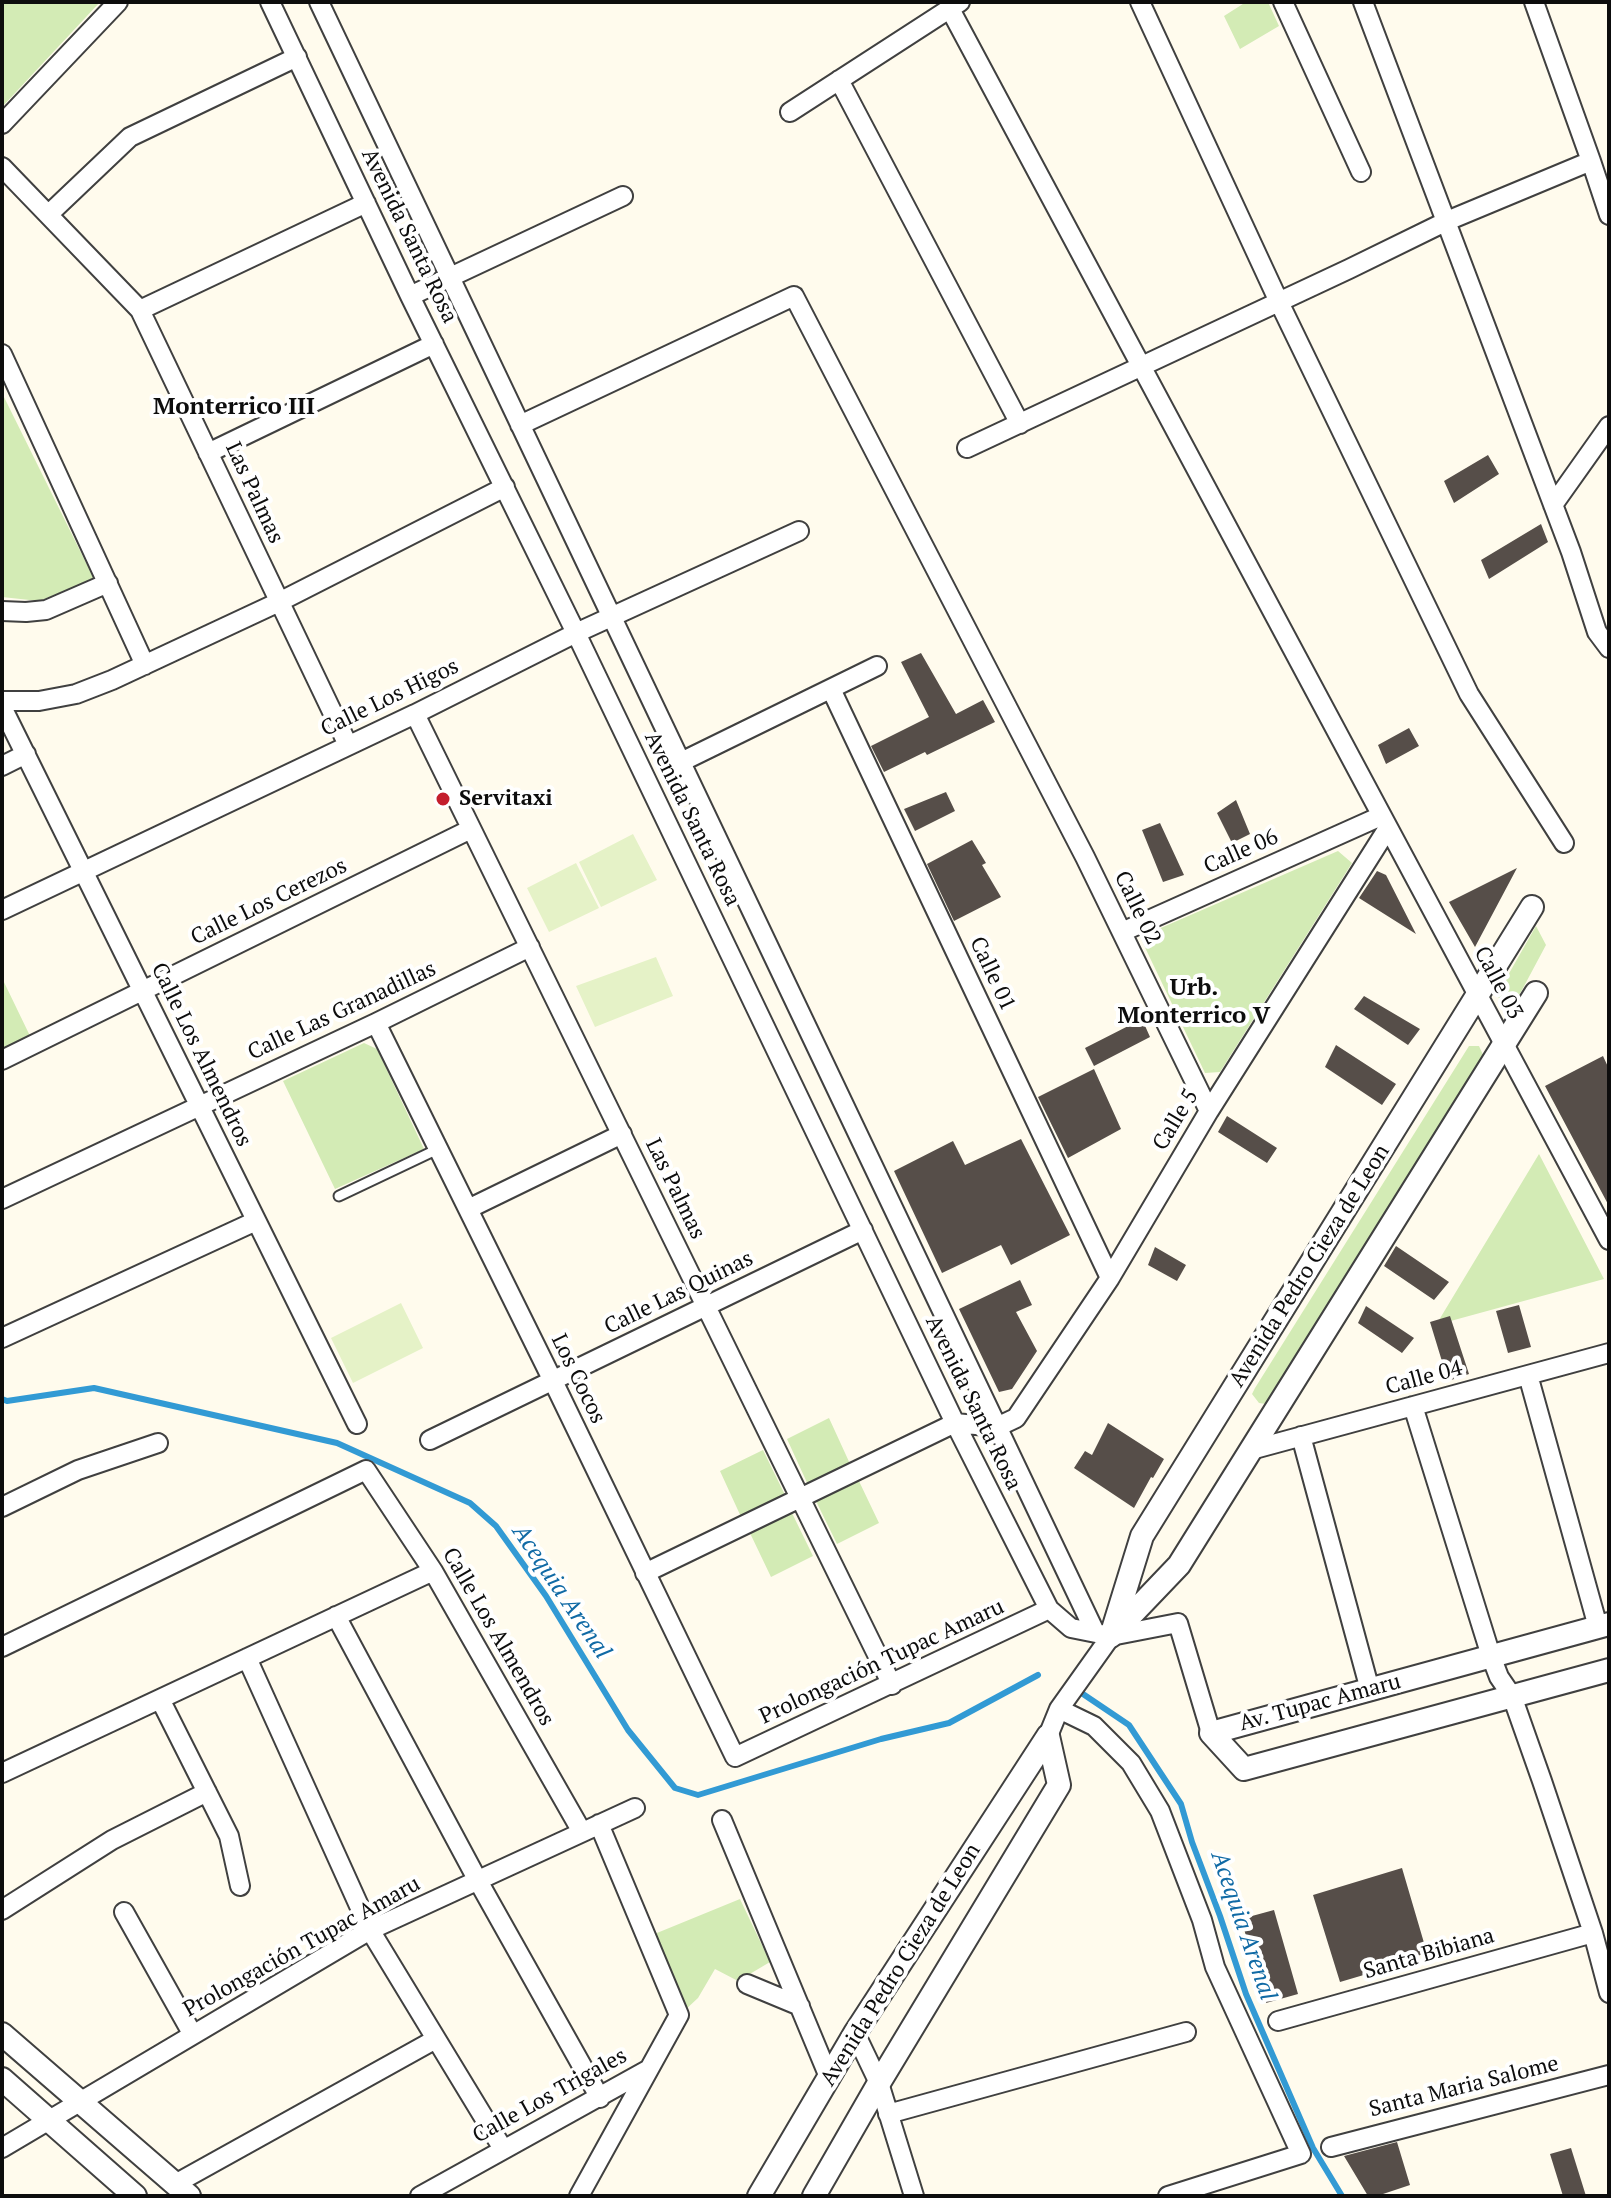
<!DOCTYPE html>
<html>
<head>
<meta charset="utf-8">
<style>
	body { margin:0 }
	#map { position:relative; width:1611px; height:2198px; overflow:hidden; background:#fffbed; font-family:"PT Serif",serif }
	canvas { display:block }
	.frame { position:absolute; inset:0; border:4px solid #0d0d0d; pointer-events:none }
</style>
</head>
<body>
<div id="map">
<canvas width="1611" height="2198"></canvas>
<div class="frame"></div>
</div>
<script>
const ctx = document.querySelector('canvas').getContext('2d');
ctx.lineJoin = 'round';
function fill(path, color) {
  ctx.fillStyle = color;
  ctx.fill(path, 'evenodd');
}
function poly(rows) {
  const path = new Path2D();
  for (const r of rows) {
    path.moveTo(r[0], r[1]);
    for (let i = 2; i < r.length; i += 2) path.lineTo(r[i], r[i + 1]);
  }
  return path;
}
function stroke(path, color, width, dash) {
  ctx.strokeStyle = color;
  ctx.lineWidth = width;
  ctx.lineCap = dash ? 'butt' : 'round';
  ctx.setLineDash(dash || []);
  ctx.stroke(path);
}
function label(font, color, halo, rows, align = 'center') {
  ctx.font = font + ' "PT Serif",serif';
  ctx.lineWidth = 8;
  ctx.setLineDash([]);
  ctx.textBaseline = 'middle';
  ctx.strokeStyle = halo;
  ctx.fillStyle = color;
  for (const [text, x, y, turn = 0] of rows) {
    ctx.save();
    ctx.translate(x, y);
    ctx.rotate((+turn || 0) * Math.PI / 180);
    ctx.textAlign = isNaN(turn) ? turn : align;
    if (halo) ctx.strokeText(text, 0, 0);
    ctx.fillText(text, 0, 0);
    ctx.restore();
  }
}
fill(poly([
	[2,2,100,2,2,107],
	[1246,2,1268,2,1279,26,1240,49,1224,16],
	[2,393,94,579,39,601,2,597],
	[1338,851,1352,863,1220,1072,1205,1073,1140,937],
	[1536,926,1546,945,1515,1003,1504,1004,1498,997,1499,991],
	[2,978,31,1038,2,1052],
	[364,1043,377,1049,424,1149,335,1189,283,1081],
	[1469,1046,1479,1046,1484,1057,1273,1400,1266,1404,1259,1403,1252,1394,1255,1388],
	[1539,1154,1604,1279,1436,1325],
	[829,1418,851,1466,809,1487,787,1439],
	[763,1450,786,1497,742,1519,720,1471],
	[857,1477,879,1523,837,1544,815,1499],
	[791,1511,813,1556,771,1577,749,1531],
	[740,1899,770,1962,738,1981,715,1969,698,1998,684,2011,652,1935]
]), '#d3ebb5');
fill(poly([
	[633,834,657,880,601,907,579,862],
	[576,863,599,908,549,932,527,888],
	[656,957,673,996,595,1027,576,986],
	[401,1303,423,1348,353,1383,331,1338]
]), '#e5f2c7');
stroke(poly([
	[2,1399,7,1401,94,1388,337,1443,470,1503,496,1526,546,1596,628,1730,675,1788,698,1795,881,1739,949,1723,1038,1675],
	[1080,1692,1129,1725,1181,1804,1192,1842,1220,1916,1246,1994,1313,2148,1342,2196]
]), '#329ad4', 6);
fill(poly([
	[1488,455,1499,474,1454,503,1444,481],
	[1541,524,1548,542,1489,579,1481,560],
	[921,653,956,714,983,700,995,722,927,755,925,752,884,772,871,746,929,717,901,662],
	[1409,728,1419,746,1386,764,1378,745],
	[946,792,955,811,915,831,904,809],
	[1236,800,1250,834,1232,843,1217,813],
	[1160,823,1184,875,1163,882,1142,830],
	[972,840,986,863,982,865,1001,897,954,921,927,864],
	[1517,868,1475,947,1449,902],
	[1377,871,1386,875,1416,934,1359,898],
	[1364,996,1420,1029,1408,1045,1354,1009],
	[1142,1019,1150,1037,1094,1066,1085,1048],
	[1336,1045,1396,1084,1382,1105,1325,1067],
	[1603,1056,1609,1069,1609,1206,1545,1086],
	[1094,1069,1121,1129,1068,1158,1038,1097],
	[1227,1116,1277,1148,1267,1163,1218,1132],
	[1021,1139,1070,1235,1011,1265,1001,1245,942,1273,894,1171,953,1141,965,1165],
	[1396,1246,1449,1282,1434,1300,1384,1266],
	[1155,1247,1186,1265,1177,1281,1148,1265],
	[1020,1280,1032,1305,1016,1312,1037,1351,1012,1389,999,1392,959,1309],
	[1519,1305,1531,1347,1508,1353,1496,1311],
	[1366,1306,1414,1338,1402,1353,1358,1323],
	[1450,1316,1469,1374,1448,1381,1430,1322],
	[1108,1423,1164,1459,1153,1478,1151,1477,1134,1508,1074,1468,1085,1451,1092,1455],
	[1402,1868,1427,1953,1383,1966,1384,1969,1340,1982,1313,1895],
	[1274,1910,1298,1994,1266,2003,1241,1919],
	[1397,2142,1410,2185,1377,2196,1368,2196,1344,2156],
	[1571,2148,1586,2196,1563,2196,1550,2154]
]), '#564e49');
const service = poly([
	[339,1196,438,1149]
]);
const minor = poly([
	[270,2,410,296,576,633,955,1423,1049,1609,1071,1628,1111,1636,1178,1623,1211,1733],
	[319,2,1095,1632],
	[1140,2,1279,302,1469,694,1564,843],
	[1283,2,1361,172],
	[1363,2,1571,552,1597,632,1609,648],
	[950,9,1609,1240],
	[839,80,1020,424],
	[790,112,960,2],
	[2,124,118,2],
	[1591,161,1609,215],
	[2,167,140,310,348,745],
	[49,214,130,137,297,57],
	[410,296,623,196],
	[140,310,366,203],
	[2,354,145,665],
	[520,425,794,296,1085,857,1209,1111],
	[967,448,1349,269,1447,221,1591,161,1534,2],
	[208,453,434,344],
	[1553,505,1609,426],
	[2,611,26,612,46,610,108,583],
	[831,689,1110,1278],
	[2,701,39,701,76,694,112,680,279,602,505,487],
	[2,707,357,1424],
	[415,714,892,1685],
	[681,762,877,666],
	[2,766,26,754],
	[2,910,415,714,576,633,799,531],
	[1122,932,1381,816],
	[376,1023,553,1381,735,1757,1049,1609],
	[2,1060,471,829],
	[2,1199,376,1023,530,947],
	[468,1209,622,1134],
	[2,1338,256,1221],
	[1528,1375,1598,1627],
	[1413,1406,1491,1656,1499,1677,1512,1696,1542,1781,1593,1933,1609,1993],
	[1301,1436,1370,1690],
	[430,1440,863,1230],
	[1251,1450,1609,1353],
	[2,1507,78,1470,158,1443],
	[645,1573,955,1423,997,1427,1016,1418,1110,1278,1209,1111,1388,828],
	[336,1616,477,1879,600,2098],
	[2,1647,366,1470,433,1571,582,1832],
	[247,1658,370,1930,503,2149],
	[160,1699,229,1836,240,1886],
	[1059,1709,1094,1726,1131,1763,1160,1811,1202,1920,1215,1967,1301,2154,1168,2196],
	[1048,1736,1059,1709,1111,1636],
	[2,1773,433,1571],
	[722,1820,829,2077],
	[2,1910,112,1840,207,1792],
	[124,1912,193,2035],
	[747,1984,800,2006],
	[1278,2021,1593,1933],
	[855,2033,879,2083,914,2196],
	[888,2114,1186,2032],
	[1331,2147,1609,2075],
	[2,2148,370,1930,635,1808],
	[175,2184,436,2039],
	[420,2196,649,2069],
	[579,2196,679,2015,599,1824]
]);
const tertiary = poly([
	[1609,1624,1211,1733,1244,1769,1609,1670],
	[1115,1632,1179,1565,1536,993],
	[1111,1636,1142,1536,1532,907],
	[2,2034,189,2196],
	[2,2079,135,2196],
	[759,2196,855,2033,1048,1736],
	[814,2196,879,2083,1059,1785,1048,1736]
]);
stroke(service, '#404040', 13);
stroke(minor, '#404040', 22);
stroke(tertiary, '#404040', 26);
stroke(service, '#fff', 9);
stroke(minor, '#fff', 18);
stroke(tertiary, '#fff', 22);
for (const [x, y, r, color] of [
	[443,799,8,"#c41e2c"]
]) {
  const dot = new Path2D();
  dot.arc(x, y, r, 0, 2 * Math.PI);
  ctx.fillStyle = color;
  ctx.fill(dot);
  stroke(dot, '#fff', 3);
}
label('22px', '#0d0d0d', '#fff', [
	["Avenida Santa Rosa",409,236,64],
	["Las Palmas",254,493,65],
	["Calle Los Higos",390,698,-26],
	["Avenida Santa Rosa",692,819,64],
	["Calle 06",1241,852,-24],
	["Calle Los Cerezos",269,902,-26],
	["Calle 02",1137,908,64],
	["Calle 01",992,974,65],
	["Calle 03",1498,983,62],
	["Calle Las Granadillas",342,1011,-25],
	["Calle Los Almendros",201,1055,64],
	["Calle 5",1176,1120,-59],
	["Las Palmas",675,1189,64],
	["Avenida Pedro Cieza de Leon",1310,1266,-58],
	["Calle Las Quinas",679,1293,-26],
	["Calle 04",1424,1378,-15],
	["Los Cocos",578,1379,64],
	["Avenida Santa Rosa",973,1403,64],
	["Calle Los Almendros",498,1637,60],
	["Prolongación Tupac Amaru",882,1662,-25],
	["Av. Tupac Amaru",1320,1703,-15],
	["Prolongación Tupac Amaru",302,1947,-29],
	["Santa Bibiana",1429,1954,-16],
	["Avenida Pedro Cieza de Leon",901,1965,-58],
	["Santa Maria Salome",1464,2087,-14],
	["Calle Los Trigales",550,2096,-29]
]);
label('bold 22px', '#0d0d0d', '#fff', [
	["Servitaxi",459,799]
], 'left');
label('bold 24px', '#0d0d0d', '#fff', [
	["Monterrico III",234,407],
	["Urb.",1194,988],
	["Monterrico V",1194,1016]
]);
label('italic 24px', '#106aa5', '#fff', [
	["Acequia Arenal",561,1592,56],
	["Acequia Arenal",1243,1926,71]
]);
</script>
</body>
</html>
